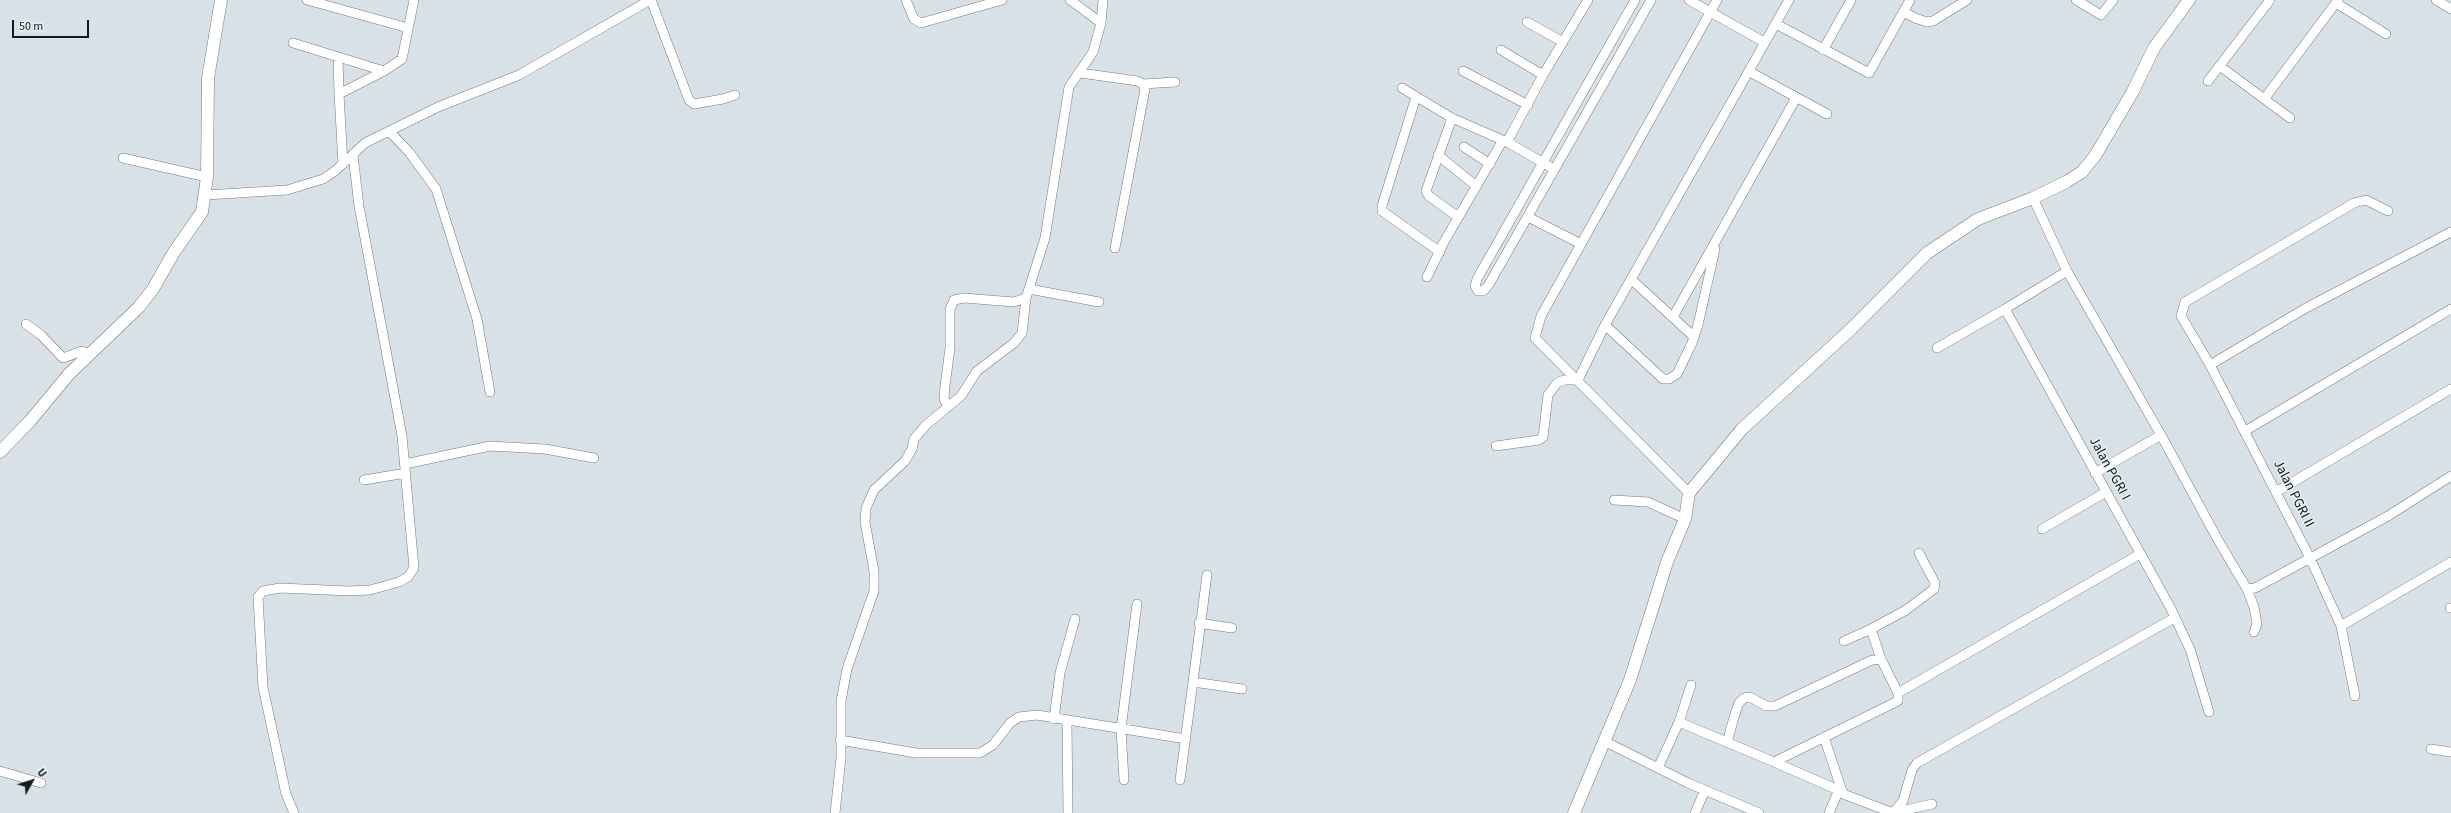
<!DOCTYPE html>
<html>
<head>
<meta charset="utf-8">
<style>
	body { margin:0 }
	#map { position:relative; width:2451px; height:813px; overflow:hidden; background:#d8e2e6; font-family:"Source Sans 3",sans-serif }
	canvas { display:block }
	.north { position:absolute; left:12px; top:761px; width:40px; height:40px; -webkit-text-stroke:3px #e5eff4; paint-order:stroke; rotate:51deg; font-size:11px; font-weight:700; line-height:16px; text-align:center; color:#16191b }
	.north::after { content:''; display:block; margin:auto; width:14px; height:18px; background:#16191b; clip-path:polygon(50% 0,100% 100%,50% 72%,0 100%) }
	.scale { position:absolute; left:12px; top:20px; width:77px; height:18px; box-sizing:border-box; border:2px solid #16191b; border-top:0; padding-left:5px; font-size:12px; line-height:14px; white-space:nowrap; color:#16191b; -webkit-text-stroke:3px #e5eff4; paint-order:stroke }
</style>
</head>
<body>
<div id="map">
<canvas width="2451" height="813"></canvas>
<div class="north">U</div>
<div class="scale">50 m</div>
</div>
<script>
const ctx = document.querySelector('canvas').getContext('2d');
ctx.lineJoin = 'round';
function poly(rows) {
  const path = new Path2D();
  for (const r of rows) {
    path.moveTo(r[0], r[1]);
    for (let i = 2; i < r.length; i += 2) path.lineTo(r[i], r[i + 1]);
  }
  return path;
}
function stroke(path, color, width, dash) {
  ctx.strokeStyle = color;
  ctx.lineWidth = width;
  ctx.lineCap = dash ? 'butt' : 'round';
  ctx.setLineDash(dash || []);
  ctx.stroke(path);
}
function label(font, color, halo, rows, align = 'center') {
  ctx.font = font + ' "Source Sans 3",sans-serif';
  ctx.lineWidth = 3;
  ctx.setLineDash([]);
  ctx.textBaseline = 'middle';
  ctx.strokeStyle = halo;
  ctx.fillStyle = color;
  for (const [text, x, y, turn = 0] of rows) {
    ctx.save();
    ctx.translate(x, y);
    ctx.rotate((+turn || 0) * Math.PI / 180);
    ctx.textAlign = isNaN(turn) ? turn : align;
    if (halo) ctx.strokeText(text, 0, 0);
    ctx.fillText(text, 0, 0);
    ctx.restore();
  }
}
const minor = poly([
	[307,0,408,28],
	[651,0,689,100,694,104,723,99,735,95],
	[906,0,914,19,921,23,1002,0],
	[1070,0,1101,23],
	[1635,0,1477,279,1475,286,1478,291,1483,291,1488,286,1651,0],
	[1689,0,1764,42],
	[2076,0,2101,15,2113,0],
	[2436,0,2451,9],
	[2336,3,2386,34],
	[1904,12,1915,18,1927,22,1933,21,1967,0],
	[1527,22,1563,42],
	[1776,24,1869,73,1910,0],
	[293,43,384,71],
	[1501,50,1543,75],
	[1823,50,1851,0],
	[338,57,339,94],
	[2221,67,2290,118],
	[1463,71,1528,105],
	[1750,72,1827,114],
	[1081,73,1137,81,1143,84,1145,89,1115,248],
	[2208,81,2270,0],
	[1143,84,1175,82],
	[1402,88,1452,118,1507,142,1554,169],
	[1416,97,1382,206,1382,211,1440,252],
	[2265,98,2338,0],
	[1452,118,1426,191,1429,196,1458,217],
	[389,131,409,152,436,189,477,319,490,392],
	[1507,142,1543,75,1588,0],
	[1464,147,1490,164],
	[1438,155,1476,186],
	[123,158,207,177],
	[343,164,339,94,384,71,402,59,414,0],
	[206,195,287,190,323,179,335,171,365,143,438,107,519,75,650,0],
	[2033,198,2067,271,2161,435],
	[1528,217,1581,244],
	[2067,271,2005,309,2170,607,2190,649,2209,712],
	[1427,277,1444,242,1503,140],
	[1631,279,1693,336],
	[1029,289,1099,302],
	[1673,317,1796,98],
	[26,324,41,335,63,358,82,351,88,354],
	[1605,325,1663,379,1669,379,1677,374,1692,343,1698,325,1715,249],
	[1937,348,2005,309],
	[2210,365,2306,308,2451,232],
	[1578,380,1605,325,1789,0],
	[948,407,944,399,945,386,950,348,950,309,954,300,964,298,1014,302,1026,298],
	[2245,431,2451,309],
	[1496,446,1539,440,1543,437,1548,395,1557,383,1564,380,1578,380],
	[405,464,490,446,545,449,594,458],
	[2095,473,2161,435,2218,540,2247,589,2255,588,2388,516,2451,476],
	[364,480,406,473],
	[2276,492,2451,389],
	[1689,493,1535,338,1541,316,1717,0],
	[1614,500,1648,502,1685,519],
	[2042,529,2106,492],
	[2247,589,2254,607,2257,624,2254,632],
	[2450,608,2451,608],
	[1199,623,1232,628],
	[2341,626,2451,562],
	[1844,641,1871,629],
	[1881,659,1871,629,1906,610,1934,589,1935,583,1919,553],
	[1193,682,1242,689],
	[1898,693,2140,554],
	[2355,696,2341,626,2310,558,2210,365,2181,316,2185,302,2354,203,2366,200,2388,211],
	[1054,719,1060,673,1075,619],
	[1067,721,1068,813],
	[1679,722,1774,762,1898,701,1898,693,1881,659,1872,660,1775,706,1766,706,1750,697,1744,698,1739,703,1735,714,1727,742],
	[1824,737,1843,794],
	[840,740,916,753,980,753,993,745,1010,723,1019,717,1037,715,1186,739],
	[1604,741,1688,783,1759,813],
	[2431,749,2451,752],
	[1774,762,1836,789,1838,792,1829,813],
	[1658,768,1679,722,1691,685],
	[0,771,41,783],
	[1124,780,1121,729,1137,604],
	[1180,780,1207,575],
	[1838,792,1893,813,1932,804],
	[294,813,286,794,263,687,258,597,263,591,280,588,349,591,370,590,399,582,408,577,414,568,402,436,359,206,353,155],
	[835,813,841,758,841,701,847,669,874,591,874,571,865,522,866,508,874,490,905,461,912,449,914,439,926,425,961,396,977,371,1014,343,1022,333,1026,298,1045,238,1069,87,1093,52,1101,23,1103,0],
	[1695,813,1705,790],
	[1893,813,1903,801,1912,770,1917,763,2174,618]
]);
const tertiary = poly([
	[0,452,30,421,69,374,139,307,153,289,174,252,202,212,207,177,208,78,221,0],
	[1574,813,1630,680,1667,562,1685,519,1689,493,1742,429,1849,331,1927,253,1978,219,2033,198,2066,182,2082,172,2095,156,2132,93,2154,48,2189,0]
]);
stroke(minor, '#727b7e', 10);
stroke(tertiary, '#727b7e', 13);
stroke(minor, '#fff', 9);
stroke(tertiary, '#fff', 12);
label('14px', '#16191b', '#e5eff4', [
	["Jalan PGRI I",2109,469,61],
	["Jalan PGRI II",2293,494,63]
]);
</script>
</body>
</html>
